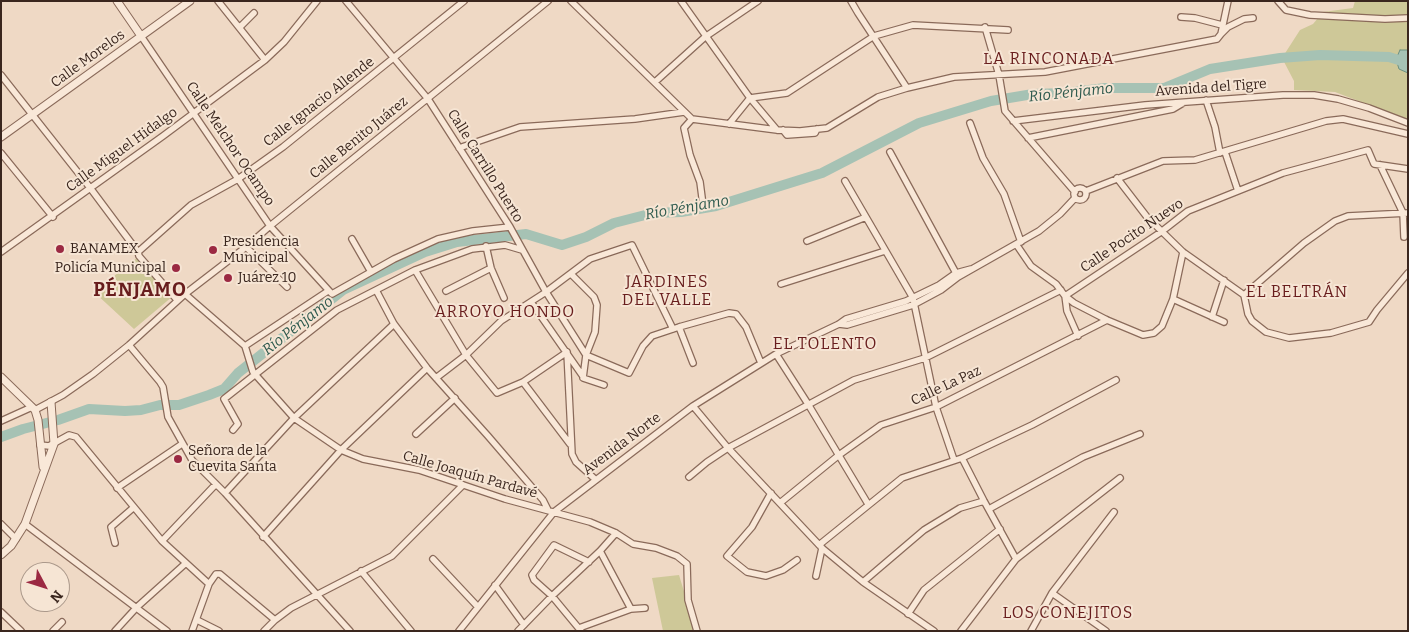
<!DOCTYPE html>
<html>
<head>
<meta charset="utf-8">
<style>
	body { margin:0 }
	#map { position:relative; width:1409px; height:632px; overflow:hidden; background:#efd9c5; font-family:Bitter,serif }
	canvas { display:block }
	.frame { position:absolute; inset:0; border:2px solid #3a261e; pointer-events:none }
	.north { position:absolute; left:20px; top:562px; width:50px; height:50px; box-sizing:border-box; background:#f6e5d4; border:1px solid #ab998b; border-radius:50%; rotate:130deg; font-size:14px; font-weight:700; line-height:20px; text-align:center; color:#3a261e }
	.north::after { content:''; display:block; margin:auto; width:18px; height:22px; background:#9b2942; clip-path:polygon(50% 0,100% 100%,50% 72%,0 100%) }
</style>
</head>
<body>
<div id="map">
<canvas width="1409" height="632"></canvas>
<div class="frame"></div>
<div class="north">N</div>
</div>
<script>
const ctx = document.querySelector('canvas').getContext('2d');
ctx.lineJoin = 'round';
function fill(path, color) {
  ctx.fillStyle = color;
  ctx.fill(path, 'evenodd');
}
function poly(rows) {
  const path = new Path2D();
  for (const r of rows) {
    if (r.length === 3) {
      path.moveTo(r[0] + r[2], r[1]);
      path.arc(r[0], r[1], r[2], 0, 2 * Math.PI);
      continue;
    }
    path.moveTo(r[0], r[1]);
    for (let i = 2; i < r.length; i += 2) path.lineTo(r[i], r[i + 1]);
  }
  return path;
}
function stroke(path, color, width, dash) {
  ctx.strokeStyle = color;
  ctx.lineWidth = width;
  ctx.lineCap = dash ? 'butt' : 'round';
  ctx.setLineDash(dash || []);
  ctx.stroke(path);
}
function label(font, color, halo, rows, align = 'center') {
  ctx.font = font + ' Bitter,serif';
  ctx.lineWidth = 4;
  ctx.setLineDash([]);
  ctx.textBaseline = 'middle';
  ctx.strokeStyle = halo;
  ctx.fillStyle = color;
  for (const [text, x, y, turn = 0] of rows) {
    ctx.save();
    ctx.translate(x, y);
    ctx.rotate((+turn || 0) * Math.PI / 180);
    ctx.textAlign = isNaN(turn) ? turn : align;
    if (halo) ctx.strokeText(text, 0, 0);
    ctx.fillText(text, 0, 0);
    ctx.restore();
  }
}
fill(poly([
	[1355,1,1408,1,1408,120,1335,92,1294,90,1294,81,1282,58,1300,30,1313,24,1323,12,1353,8],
	[138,257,173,296,134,329,94,292],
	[679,575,696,631,663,631,652,578]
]), '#cec898');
const water = poly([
	[1400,50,1408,50,1408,73,1399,69,1396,59,1400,50]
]);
fill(water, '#a6c2b4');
stroke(water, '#6d9180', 1);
stroke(poly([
	[1,437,23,429,58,420,89,409,125,411,141,410,160,405,179,405,209,395,224,389,238,373,343,290,425,252,457,242,526,234,562,245,586,237,614,223,653,213,681,212,716,206,822,173,919,123,991,101,1033,94,1065,93,1105,88,1164,88,1210,69,1280,58,1320,55,1389,57,1408,63]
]), '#a6c2b4', 10);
const minor = poly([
	[218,1,265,60],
	[346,1,428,99,510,227,546,292,586,355,629,373,643,346,652,336,679,327,729,313,736,314,746,327,761,363],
	[571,1,692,119],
	[681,1,750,98,777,130],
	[851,1,858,13,907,88],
	[1278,1,1286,10,1310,15,1385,19,1408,18],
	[1181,17,1195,18,1222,25],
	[240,27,254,13],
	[985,27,999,75,1005,111,1075,192],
	[1221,34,1228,27,1244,19,1253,18],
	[141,36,270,226,332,294,394,259,438,239,473,231,510,227],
	[1,75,91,189,138,252,139,256,177,300],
	[655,82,705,37,758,1],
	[1206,100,1215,127,1220,153],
	[692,119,777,130,800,131,827,128,878,97,907,88,954,77,1045,72,1217,39,1221,34,1228,1],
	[692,119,684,128,690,155,700,182,703,205],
	[1013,121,1145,105,1283,95,1314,95,1338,99,1369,108,1408,123],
	[970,123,983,158,1004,194,1021,242],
	[729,124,750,98,787,93,874,36,913,25,1008,30],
	[783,130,787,135,815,133,817,129],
	[1028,138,1173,109,1183,103],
	[459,148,520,127,635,119,684,112],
	[890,152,957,275],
	[1225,152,1238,191],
	[1,153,53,217],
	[1380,165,1403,213,1404,237],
	[1117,178,1147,217,1183,252,1244,295],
	[845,181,913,298,936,407,954,460],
	[1080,194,6],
	[1086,191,1163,161,1195,160,1326,121,1343,119,1408,134],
	[352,239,371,272],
	[807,241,866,217],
	[1016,244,1031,266,1056,284,1065,296,1074,303,1107,320,1143,335,1154,333,1162,326,1173,299,1183,252],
	[486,246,491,268,504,298],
	[246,247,287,287],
	[1,252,163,136,265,60,284,42,317,1],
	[138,252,191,205,238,179,283,147,464,1],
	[415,270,466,355,497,393,523,382,567,352],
	[571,274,594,297,597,305,595,332,586,355,583,378,604,385],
	[781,284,885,251],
	[376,290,394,324,427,368,488,436,543,500,548,510],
	[446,291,491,268],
	[185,294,245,346,253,372,294,418,341,450,363,459,419,470,505,499,590,522,616,533,633,544,656,548,677,556,687,564,688,600,697,631],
	[1244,295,1248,314,1252,321,1266,332,1289,338,1331,333,1369,322,1377,310,1408,273],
	[1244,295,1304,243,1335,221,1348,216,1408,213],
	[1065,296,1161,232,1188,211,1283,173,1368,150,1374,164,1408,169],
	[1065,296,1067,311,1078,336],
	[1173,299,1224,322],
	[531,302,582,375],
	[1212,317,1224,280],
	[839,324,847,325,913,305,941,290,958,277,1039,231,1060,214,1075,198],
	[679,327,693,363],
	[129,345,160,382,163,387,168,417,192,460,225,493,350,631],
	[245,346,328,291],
	[567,352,572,454,576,462,596,480],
	[776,354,808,404,868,504],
	[436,378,466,355,501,321,546,292,590,259,632,245,673,329],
	[523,382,570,444],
	[693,406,728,448,822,548,863,582,934,631],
	[35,410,63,395,93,374,129,345,185,294,246,247,270,226,548,1],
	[1,421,32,407],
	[233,430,238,424,224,399,337,310,415,270,472,249,505,245,522,250],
	[416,434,455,398],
	[40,445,49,446,69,435,76,437,162,541,209,584],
	[962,458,984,501,1016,559],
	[689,477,707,462,728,448,854,380,925,358,1061,290],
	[117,488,182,444],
	[225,493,294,418,394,324],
	[771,493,752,527,727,556,747,572,766,576,783,570,797,560],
	[780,503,839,455,881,425,936,407,1107,320],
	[989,509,1083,457,1140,434],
	[1,524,16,539],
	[25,524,167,631],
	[263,537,341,450,427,368],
	[162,541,216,484],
	[115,543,111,527,133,508],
	[819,545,902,478,962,458,1032,425,1116,380],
	[600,551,631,609],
	[433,559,478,607],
	[361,571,411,631],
	[816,576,822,548],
	[863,582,924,530,960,508,984,501],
	[495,585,524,625],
	[1052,593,1106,631],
	[1,612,21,631],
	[908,614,924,590,1000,529],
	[197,620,219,631],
	[579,628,631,609,645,608],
	[53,631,62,622],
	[115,631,137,607,186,563],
	[192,631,209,584,216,574,220,574,275,620],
	[264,631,275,620,291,608,392,556,463,485],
	[459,631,554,512,693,406,776,354,839,324,846,319,906,301,939,285,956,273,971,269],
	[518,631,552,596,600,551,616,533],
	[581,631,552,596,534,580,532,575,554,545,589,562],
	[961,631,1016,559,1120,478],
	[1031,631,1052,593,1114,512]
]);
const tertiary = poly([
	[117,1,141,36],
	[1,137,190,1],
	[1,377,35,410,38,420,43,467],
	[1,555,11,546,25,524,54,444,51,402]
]);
stroke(minor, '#8a6a5a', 8);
stroke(tertiary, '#8a6a5a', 9);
stroke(minor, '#f9e8d8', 5.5);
stroke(tertiary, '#f9e8d8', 7);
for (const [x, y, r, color] of [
	[60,249,5,"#9b2942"],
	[213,250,5,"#9b2942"],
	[176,268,5,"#9b2942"],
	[228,278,5,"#9b2942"],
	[178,459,5,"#9b2942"]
]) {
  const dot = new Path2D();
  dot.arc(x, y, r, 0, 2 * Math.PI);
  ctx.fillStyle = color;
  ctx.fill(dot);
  stroke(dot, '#f6e5d4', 2);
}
label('14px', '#3a261e', '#f6e5d4', [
	["Calle Morelos",88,59,-36],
	["Avenida del Tigre",1211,88,-4],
	["Calle Ignacio Allende",319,102,-38],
	["Calle Benito Juárez",359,138,-39],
	["Calle Melchor Ocampo",230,144,56],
	["Calle Miguel Hidalgo",122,150,-36],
	["Calle Carrillo Puerto",485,166,58],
	["Calle Pocito Nuevo",1132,236,-34],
	["Calle La Paz",946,386,-25],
	["Avenida Norte",622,444,-37],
	["Calle Joaquín Pardavé",470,475,16]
]);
label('14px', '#3a261e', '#f6e5d4', [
	["Presidencia",223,242],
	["Municipal",223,258],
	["BANAMEX",70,249],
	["Policía Municipal",166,268,"right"],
	["Juárez 10",238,278],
	["Señora de la",188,451],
	["Cuevita Santa",188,467]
], 'left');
label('italic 15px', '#2e5a4e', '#f6e5d4', [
	["Río Pénjamo",1071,93,-6],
	["Río Pénjamo",687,208,-10],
	["Río Pénjamo",298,326,-38]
]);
ctx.letterSpacing = '1px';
label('16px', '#681d1d', '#f6e5d4', [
	["LA RINCONADA",1049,60],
	["JARDINES",667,283],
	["DEL VALLE",667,301],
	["EL BELTRÁN",1297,293],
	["ARROYO HONDO",505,313],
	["EL TOLENTO",825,345],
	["LOS CONEJITOS",1068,614]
]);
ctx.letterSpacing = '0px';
ctx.letterSpacing = '1px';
label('bold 19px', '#681d1d', '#f6e5d4', [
	["PÉNJAMO",140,291]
]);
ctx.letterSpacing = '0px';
</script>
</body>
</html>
